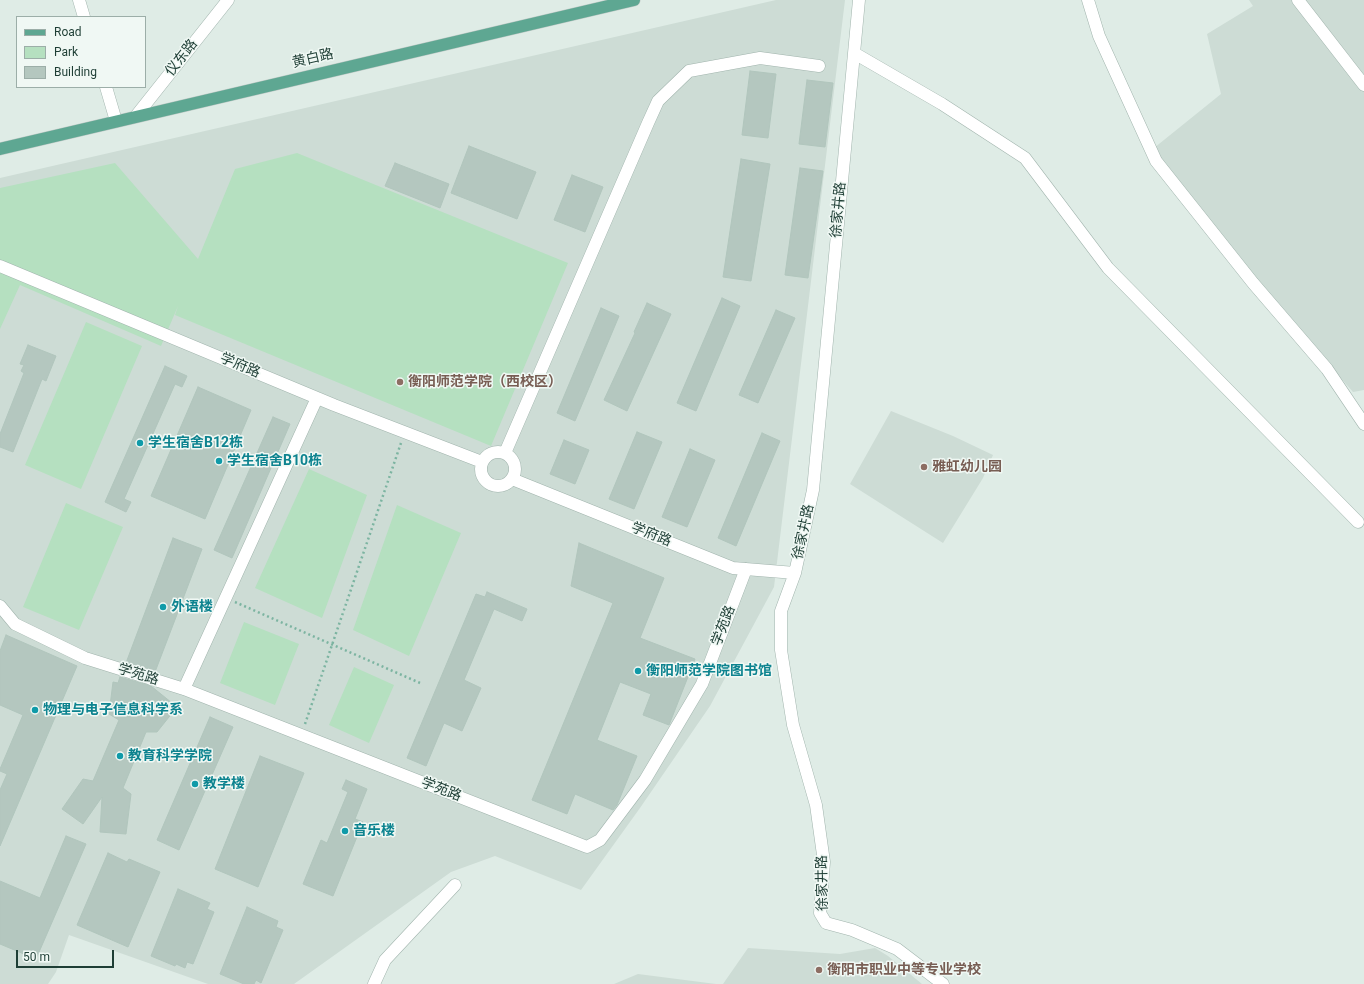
<!DOCTYPE html>
<html>
<head>
<meta charset="utf-8">
<style>
	body { margin:0 }
	#map { position:relative; width:1364px; height:984px; overflow:hidden; background:#dfece6; font-family:Roboto,sans-serif }
	canvas { display:block }
	.legend { position:absolute; left:16px; top:16px; width:130px; height:72px; box-sizing:border-box; background:#f0f8f4; border:1px solid #9caea8; margin:0; padding:5px 7px; list-style:none; font-size:12px; color:#1e3e35 }
	.legend li { display:flex; align-items:center; gap:8px; height:20px }
	.legend b { width:20px; border:1px solid #9caea8 }
	.scale { position:absolute; left:16px; top:950px; width:98px; height:18px; box-sizing:border-box; border:2px solid #1e3e35; border-top:0; padding-left:5px; font-size:12px; line-height:14px; white-space:nowrap; color:#1e3e35; -webkit-text-stroke:3px #f0f8f4; paint-order:stroke }
</style>
</head>
<body>
<div id="map">
<canvas width="1364" height="984"></canvas>
<ul class="legend">
<li><b style="height:5px;background:#5ea792"></b>Road</li>
<li><b style="height:11px;background:#b5e0c0"></b>Park</li>
<li><b style="height:11px;background:#b4c7bf"></b>Building</li>
</ul>
<div class="scale">50 m</div>
</div>
<script>
const ctx = document.querySelector('canvas').getContext('2d');
ctx.lineJoin = 'round';
function fill(path, color) {
  ctx.fillStyle = color;
  ctx.fill(path, 'evenodd');
}
function poly(rows) {
  const path = new Path2D();
  for (const r of rows) {
    if (r.length === 3) {
      path.moveTo(r[0] + r[2], r[1]);
      path.arc(r[0], r[1], r[2], 0, 2 * Math.PI);
      continue;
    }
    path.moveTo(r[0], r[1]);
    for (let i = 2; i < r.length; i += 2) path.lineTo(r[i], r[i + 1]);
  }
  return path;
}
function stroke(path, color, width, dash) {
  ctx.strokeStyle = color;
  ctx.lineWidth = width;
  ctx.lineCap = dash ? 'butt' : 'round';
  ctx.setLineDash(dash || []);
  ctx.stroke(path);
}
function label(font, color, halo, rows, align = 'center') {
  ctx.font = font + ' Roboto,"Noto Sans SC",sans-serif';
  ctx.lineWidth = 3;
  ctx.setLineDash([]);
  ctx.textBaseline = 'middle';
  ctx.strokeStyle = halo;
  ctx.fillStyle = color;
  for (const [text, x, y, turn = 0] of rows) {
    ctx.save();
    ctx.translate(x, y);
    ctx.rotate((+turn || 0) * Math.PI / 180);
    ctx.textAlign = isNaN(turn) ? turn : align;
    if (halo) ctx.strokeText(text, 0, 0);
    ctx.fillText(text, 0, 0);
    ctx.restore();
  }
}
fill(poly([
	[776,0,845,0,774,587,710,706,640,808,581,890,495,856,451,872,294,984,208,984,69,935,56,972,48,984,0,984,0,178],
	[1249,0,1364,0,1364,390,1353,392,1256,282,1187,195,1154,148,1221,94,1207,34,1253,6],
	[891,411,953,436,993,455,983,478,943,543,850,484],
	[748,948,840,954,875,948,888,956,922,984,723,984],
	[638,974,716,984,614,984]
]), '#cddcd5');
fill(poly([
	[297,153,568,263,491,446,175,315,178,306,161,346,20,285,0,329,0,188,115,163,198,259,235,169],
	[86,322,142,346,81,489,25,465],
	[309,469,367,495,322,618,255,588],
	[66,503,123,527,79,630,23,607],
	[397,505,461,533,409,656,353,630],
	[244,622,299,644,275,705,220,683],
	[354,667,394,685,369,743,329,725]
]), '#b5e0c0');
const building = poly([
	[750,71,776,74,768,138,742,135,750,71],
	[807,80,833,83,825,147,799,144,807,80],
	[469,146,536,172,517,219,451,193,469,146],
	[741,159,770,164,751,281,723,277,741,159],
	[395,163,449,184,440,208,385,186,395,163],
	[800,168,823,171,808,278,785,275,800,168],
	[572,175,603,187,585,232,554,220,572,175],
	[722,298,740,306,696,411,677,403,722,298],
	[647,303,671,314,627,411,604,400,635,333,634,332,647,303],
	[601,308,619,316,575,421,557,413,601,308],
	[776,310,795,318,758,403,739,395,776,310],
	[28,345,56,356,46,381,42,379,13,452,0,447,0,434,24,373,21,371,24,365,20,364,28,345],
	[165,366,187,376,182,387,175,384,124,499,131,502,126,512,105,502,165,366],
	[198,387,251,410,205,519,151,496,198,387],
	[273,417,290,424,232,558,214,550,273,417],
	[637,432,662,442,634,509,609,499,637,432],
	[762,433,780,441,736,546,718,538,762,433],
	[564,440,589,450,575,484,550,474,564,440],
	[690,449,715,460,687,527,662,517,690,449],
	[173,538,202,549,155,672,126,663,173,538],
	[579,543,664,578,640,638,695,659,669,725,643,715,651,694,620,682,597,740,637,756,617,805,613,810,575,794,567,814,532,800,613,603,571,586,579,543],
	[487,592,527,609,522,621,494,609,464,680,481,688,462,731,444,723,426,766,407,758,476,594,485,597,487,592],
	[6,635,77,666,0,846,0,790,7,774,0,771,0,769,23,715,0,705,0,651,6,635],
	[120,677,151,686,177,707,157,732,146,732,123,788,131,794,126,834,100,832,102,797,83,824,62,809,83,779,93,781,119,720,109,714,113,682,118,683,120,677],
	[210,717,233,727,179,850,157,840,210,717],
	[260,756,304,773,258,887,215,869,260,756],
	[346,780,367,789,355,819,363,822,333,896,303,884,321,840,327,843,348,792,342,789,346,780],
	[66,836,86,844,36,959,0,944,0,881,40,898,66,836],
	[108,853,127,862,129,859,160,872,128,947,77,925,108,853],
	[178,889,210,903,207,909,214,912,193,964,187,962,185,968,176,964,175,966,151,956,178,889],
	[247,907,278,921,276,927,283,930,261,983,256,980,254,984,244,984,220,974,247,907]
]);
fill(building, '#b4c7bf');
stroke(building, '#b1c6bd', 1);
const minor = poly([
	[79,0,84,17],
	[859,0,813,490,795,573,781,611,781,650,793,725,816,805,824,862,820,913,826,923,852,930,897,949,943,984],
	[1088,0,1099,36,1156,161,1253,283,1327,369,1364,424],
	[1298,0,1364,85],
	[854,53,942,104,1025,158,1108,268,1358,522],
	[106,87,116,121],
	[136,116,228,0],
	[0,266,334,405,482,462],
	[498,469,17],
	[505,453,648,123,658,101,689,71,760,58,819,66],
	[512,479,733,568,795,573],
	[0,606,15,624,85,658,184,689,587,847,600,840,645,780,702,684,746,569],
	[184,689,317,398],
	[374,984,385,960,455,885]
]);
const major = poly([
	[0,149,634,0]
]);
stroke(minor, '#a1b4ad', 13);
stroke(major, '#c0c9c6', 13);
stroke(poly([
	[235,602,420,683],
	[305,724,401,443]
]), '#7cb4a1', 2.5, [2, 3]);
stroke(minor, '#fff', 12);
stroke(major, '#5ea792', 12);
for (const [x, y, r, color] of [
	[400,382,4,"#8d6e63"],
	[140,443,4,"#0f9aa8"],
	[219,461,4,"#0f9aa8"],
	[924,467,4,"#8d6e63"],
	[163,607,4,"#0f9aa8"],
	[638,671,4,"#0f9aa8"],
	[35,710,4,"#0f9aa8"],
	[120,756,4,"#0f9aa8"],
	[195,784,4,"#0f9aa8"],
	[345,831,4,"#0f9aa8"],
	[819,970,4,"#8d6e63"]
]) {
  const dot = new Path2D();
  dot.arc(x, y, r, 0, 2 * Math.PI);
  ctx.fillStyle = color;
  ctx.fill(dot);
  stroke(dot, '#f0f8f4', 1.5);
}
label('14px', '#1e3e35', '#f0f8f4', [
	["仪东路",182,58,-52],
	["黄白路",313,59,-13],
	["徐家井路",839,210,-85],
	["学府路",240,366,23],
	["徐家井路",804,532,-78],
	["学府路",651,535,22],
	["学苑路",724,626,-69],
	["学苑路",138,675,17],
	["学苑路",441,790,21],
	["徐家井路",823,883,-91]
]);
label('bold 14px', '#785e54', '#f0f8f4', [
	["衡阳师范学院（西校区）",408,382],
	["雅虹幼儿园",932,467],
	["衡阳市职业中等专业学校",827,970]
], 'left');
label('bold 14px', '#0d838f', '#f0f8f4', [
	["学生宿舍B12栋",148,443],
	["学生宿舍B10栋",227,461],
	["外语楼",171,607],
	["衡阳师范学院图书馆",646,671],
	["物理与电子信息科学系",43,710],
	["教育科学学院",128,756],
	["教学楼",203,784],
	["音乐楼",353,831]
], 'left');
</script>
</body>
</html>
